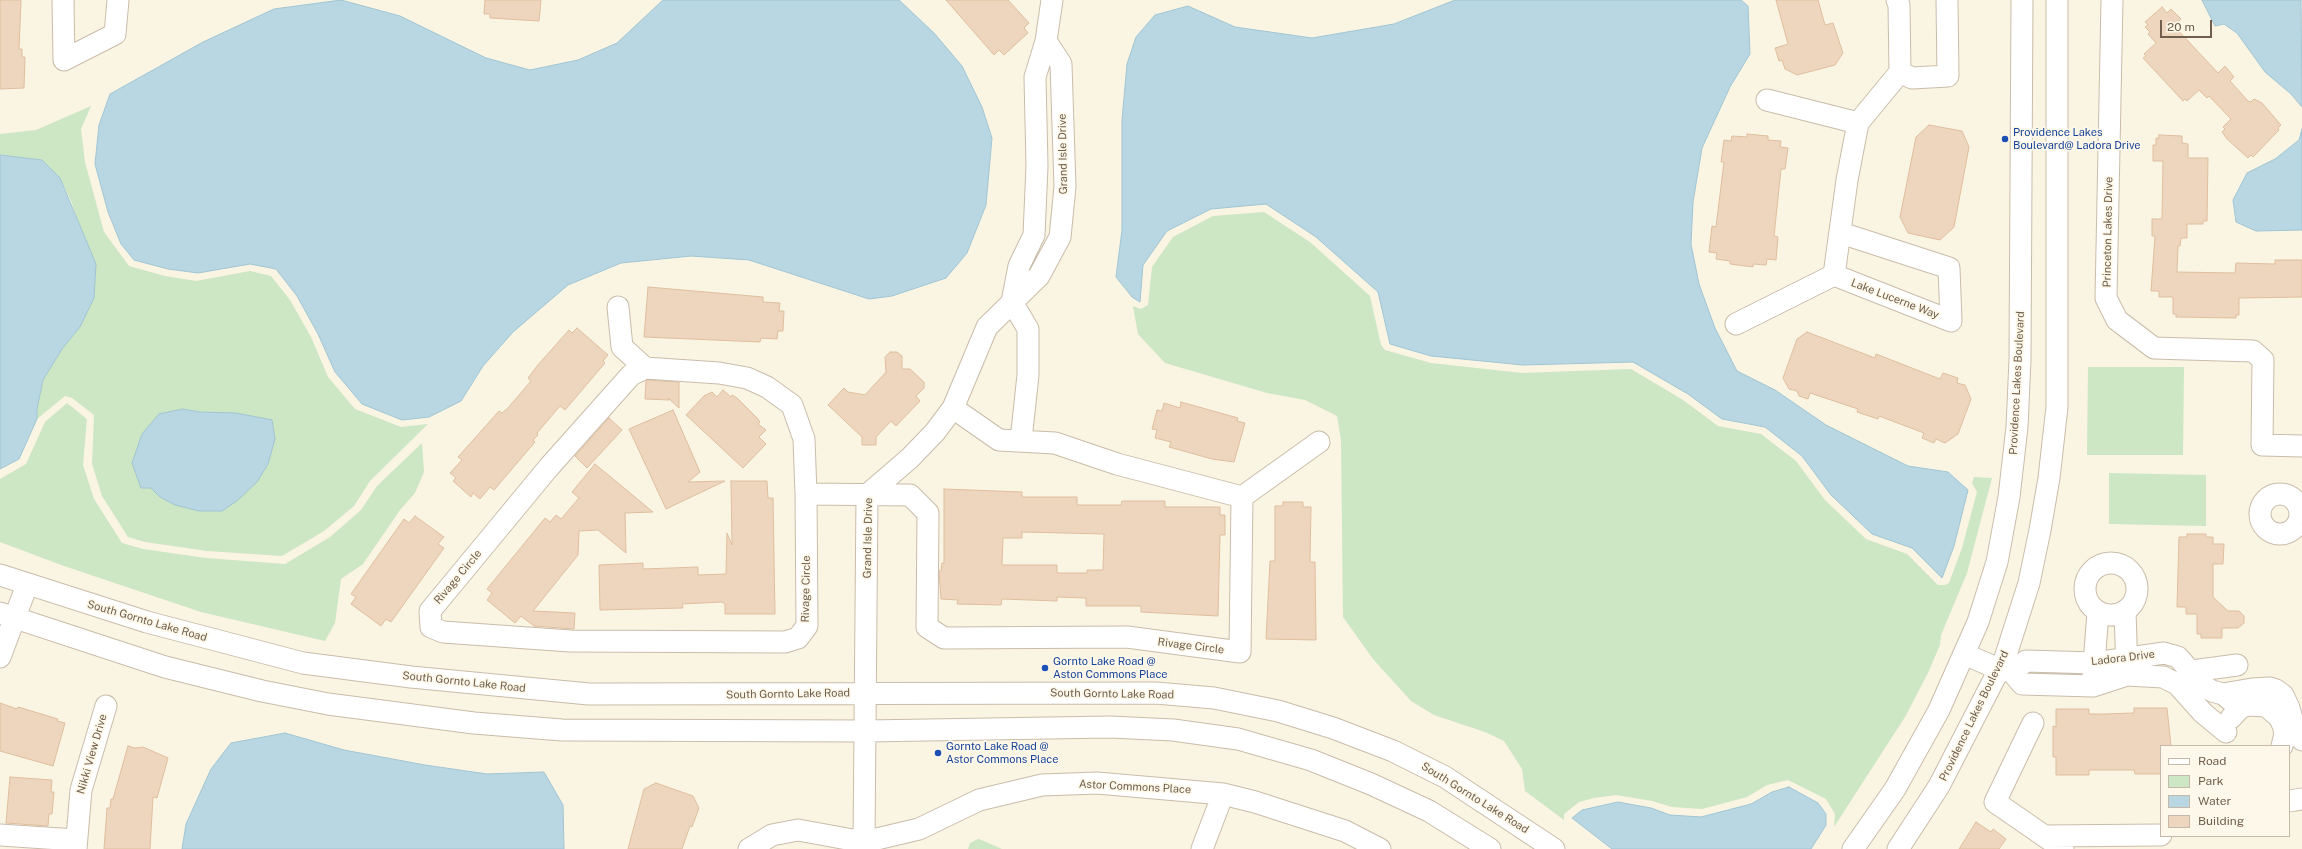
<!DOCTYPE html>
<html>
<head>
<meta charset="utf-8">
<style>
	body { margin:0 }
	#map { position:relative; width:2302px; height:849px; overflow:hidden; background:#faf4e3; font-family:"Public Sans",sans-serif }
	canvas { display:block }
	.legend { position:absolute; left:2160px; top:745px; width:130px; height:92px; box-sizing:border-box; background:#fdf8e9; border:1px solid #c5baaa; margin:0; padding:5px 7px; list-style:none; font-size:12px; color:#705d4b }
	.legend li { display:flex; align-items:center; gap:8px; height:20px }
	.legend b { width:20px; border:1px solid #c5baaa }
	.scale { position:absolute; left:2160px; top:20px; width:52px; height:18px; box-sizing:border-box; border:2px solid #705d4b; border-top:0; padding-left:5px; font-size:12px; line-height:14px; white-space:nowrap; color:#705d4b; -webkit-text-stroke:3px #fdf8e9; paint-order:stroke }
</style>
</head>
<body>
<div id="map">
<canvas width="2302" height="849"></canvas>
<ul class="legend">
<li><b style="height:5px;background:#fff"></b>Road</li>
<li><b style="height:11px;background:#cde6c3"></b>Park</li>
<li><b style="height:11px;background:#b9d7e2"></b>Water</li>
<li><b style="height:11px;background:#edd6bd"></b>Building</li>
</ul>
<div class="scale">20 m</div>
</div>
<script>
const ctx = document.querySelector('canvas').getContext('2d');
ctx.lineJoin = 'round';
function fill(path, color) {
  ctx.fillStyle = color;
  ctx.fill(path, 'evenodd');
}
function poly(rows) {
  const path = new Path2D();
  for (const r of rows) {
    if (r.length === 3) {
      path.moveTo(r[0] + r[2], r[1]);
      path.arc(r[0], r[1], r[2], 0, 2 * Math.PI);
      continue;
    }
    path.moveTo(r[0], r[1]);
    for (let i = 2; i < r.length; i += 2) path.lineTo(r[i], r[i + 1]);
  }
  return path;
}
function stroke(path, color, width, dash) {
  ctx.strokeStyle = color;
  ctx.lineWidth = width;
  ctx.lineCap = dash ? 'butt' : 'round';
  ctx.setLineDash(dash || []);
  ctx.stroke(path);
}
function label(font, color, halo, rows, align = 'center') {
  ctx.font = font + ' "Public Sans",sans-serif';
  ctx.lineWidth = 3.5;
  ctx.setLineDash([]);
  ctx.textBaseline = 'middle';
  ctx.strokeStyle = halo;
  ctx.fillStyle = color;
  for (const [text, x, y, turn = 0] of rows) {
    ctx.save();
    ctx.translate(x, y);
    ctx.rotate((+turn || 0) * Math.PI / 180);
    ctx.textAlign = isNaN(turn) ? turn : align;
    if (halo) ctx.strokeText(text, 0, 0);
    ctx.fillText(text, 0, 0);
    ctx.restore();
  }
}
fill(poly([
	[91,106,81,129,85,162,104,232,129,266,165,276,196,281,250,271,271,276,290,300,311,337,328,377,355,409,401,427,428,424,370,481,354,506,324,531,282,556,207,551,145,542,128,537,102,496,92,464,94,415,72,398,65,396,37,419,37,409,43,380,62,349,80,327,79,224,71,201,60,178,42,160,0,155,0,134,36,130],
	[183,409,200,412,236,413,160,497,151,488],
	[1264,212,1310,242,1370,296,1381,345,1385,350,1431,363,1522,373,1631,369,1683,400,1718,426,1761,434,1796,461,1825,500,1866,539,1907,554,1938,585,1945,585,1949,583,1962,548,1977,492,1972,483,1974,477,1992,478,1967,573,1941,635,1940,645,1928,673,1905,717,1834,827,1835,814,1826,799,1788,780,1767,785,1747,797,1702,809,1672,807,1652,801,1616,795,1594,798,1579,802,1564,814,1564,820,1525,791,1522,769,1504,741,1485,732,1434,715,1411,701,1373,659,1343,617,1341,440,1337,416,1305,400,1267,393,1165,363,1138,334,1133,306,1141,309,1148,305,1152,267,1173,237,1213,216],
	[2088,367,2184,367,2183,455,2087,455],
	[67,403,87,419,83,465,94,499,122,543,143,549,206,558,285,564,330,537,361,510,377,486,422,443,424,472,415,493,400,510,363,564,341,579,335,623,325,641,201,612,64,566,0,542,0,479,26,464,45,422],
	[2109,473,2206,475,2206,526,2109,524],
	[978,839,979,839,1002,849,968,849,970,843]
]), '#cde6c3');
const water = poly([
	[341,0,400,16,486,58,530,70,578,60,617,43,663,0,899,0,934,33,962,66,982,107,992,138,986,205,967,253,946,278,892,296,869,299,749,260,691,256,621,263,568,285,513,332,483,366,461,401,429,417,402,420,362,404,335,372,318,334,297,296,276,269,250,264,198,273,168,269,134,260,121,244,108,212,95,164,99,125,110,94,203,42,274,9,341,0],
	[1455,0,1741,0,1748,6,1750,54,1730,87,1702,148,1693,202,1691,244,1699,284,1715,328,1737,371,1775,390,1826,425,1908,466,1948,472,1968,490,1954,546,1942,578,1912,548,1872,534,1831,495,1802,456,1765,427,1722,419,1688,394,1633,362,1523,365,1431,356,1390,344,1378,292,1316,237,1266,204,1211,209,1167,231,1143,265,1140,302,1132,297,1116,277,1122,230,1122,120,1127,64,1136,37,1155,15,1188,6,1235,27,1312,38,1394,24,1455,0],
	[2202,0,2301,0,2302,107,2291,94,2265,72,2237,33,2224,24,2215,26,2202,0],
	[2302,129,2302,230,2256,231,2236,222,2233,200,2247,173,2275,159,2299,140,2302,129],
	[0,155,42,160,60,178,96,264,94,298,80,327,62,349,43,380,37,409,37,419,19,459,0,469,0,155],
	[183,409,200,412,236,413,272,420,275,439,268,464,257,482,238,500,222,511,199,511,175,505,160,497,151,488,141,488,132,463,142,434,159,414,183,409],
	[285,733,344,750,425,765,487,774,544,772,563,805,564,849,182,849,186,824,211,769,231,743,285,733],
	[1789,787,1818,803,1826,814,1826,825,1811,849,1612,849,1572,818,1582,810,1618,802,1651,808,1670,815,1701,817,1751,804,1772,792,1789,787]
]);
fill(water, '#b9d7e2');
stroke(water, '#a0c5d3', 1);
const building = poly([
	[0,0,21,0,19,49,22,49,22,57,25,57,24,88,0,89,0,0],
	[485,0,541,0,539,21,490,18,490,14,484,14,485,0],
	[946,0,1008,0,1029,23,1024,28,1028,33,1004,55,999,50,994,55,946,0],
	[1776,0,1818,0,1825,25,1833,23,1843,53,1835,65,1797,75,1785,69,1782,60,1779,61,1775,48,1788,44,1776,0],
	[2162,7,2167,13,2171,9,2181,19,2174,26,2218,73,2225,66,2234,77,2230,81,2248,101,2251,102,2254,99,2262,103,2281,125,2278,128,2279,130,2253,157,2251,155,2248,158,2227,139,2222,132,2225,129,2223,127,2231,119,2209,96,2207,98,2199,90,2187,101,2185,99,2183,101,2143,58,2146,56,2144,54,2156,43,2148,34,2150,32,2145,27,2148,25,2145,22,2162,7],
	[1929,125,1962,131,1969,147,1954,227,1940,240,1908,233,1900,217,1916,137,1929,125],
	[1747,134,1768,136,1768,140,1781,141,1780,147,1788,148,1785,169,1781,169,1774,236,1778,237,1776,260,1767,259,1766,265,1753,264,1753,267,1730,264,1730,261,1716,259,1717,253,1709,252,1712,226,1716,227,1724,162,1721,162,1724,140,1731,141,1732,136,1747,137,1747,134],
	[2159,135,2182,136,2182,143,2188,144,2188,158,2208,158,2207,221,2203,221,2203,224,2187,224,2187,238,2181,238,2180,246,2178,246,2177,272,2235,273,2236,263,2275,264,2275,260,2302,260,2302,297,2239,298,2239,315,2236,315,2236,318,2176,317,2176,314,2173,314,2173,297,2159,297,2159,291,2151,291,2155,236,2152,236,2152,219,2162,219,2163,161,2153,161,2153,145,2156,145,2156,138,2159,138,2159,135],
	[648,287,763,297,763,302,780,303,779,311,784,311,783,331,778,331,777,339,761,338,760,342,644,337,648,287],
	[577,328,608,355,603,361,605,363,565,410,560,406,537,433,538,435,533,440,535,442,494,490,490,487,480,499,473,493,471,497,453,481,456,478,450,473,462,460,458,457,499,411,502,413,508,408,531,381,528,378,537,366,569,330,572,333,577,328],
	[1807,332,1875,358,1876,354,1940,379,1943,373,1958,378,1957,383,1965,385,1971,399,1958,434,1945,443,1936,439,1934,443,1922,438,1924,433,1879,416,1878,419,1857,412,1858,409,1810,393,1808,399,1799,396,1797,391,1789,389,1783,378,1797,339,1807,332],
	[890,352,897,352,902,356,902,369,910,369,924,382,924,388,916,396,920,401,896,426,891,421,876,437,876,445,862,445,862,437,828,405,844,388,848,392,865,395,886,372,885,357,890,352],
	[647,380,679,382,679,408,668,398,669,400,645,399,646,381,647,380],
	[723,390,731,397,732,395,737,398,757,418,760,422,758,424,766,430,759,437,766,444,743,468,686,415,704,396,712,392,717,397,723,390],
	[1181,402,1238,418,1237,421,1245,423,1234,462,1212,459,1169,447,1171,442,1155,438,1157,430,1152,429,1157,410,1162,411,1164,403,1180,408,1181,402],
	[673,410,700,472,688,482,725,481,666,509,629,429,673,410],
	[609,418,622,430,587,468,575,456,609,418],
	[595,464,653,512,625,513,626,553,598,530,579,531,578,555,533,611,575,613,574,629,534,626,521,616,515,623,487,600,492,593,487,589,545,518,550,522,556,515,561,519,579,498,572,492,595,464],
	[731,481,767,481,768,498,773,498,775,614,725,614,725,604,722,602,682,604,683,608,600,610,599,565,643,563,643,569,698,567,698,575,726,574,727,533,732,545,731,481],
	[944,489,1022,492,1022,497,1077,497,1077,505,1121,505,1122,501,1165,501,1165,507,1220,507,1220,515,1225,515,1225,535,1220,535,1218,616,1141,612,1141,606,1086,606,1086,598,1057,597,1057,601,1002,599,1001,605,957,604,958,600,941,599,939,571,941,571,942,563,944,563,944,489],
	[1022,532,1104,534,1103,570,1087,570,1087,573,1057,573,1057,565,1002,565,1003,538,1022,538,1022,532],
	[1283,502,1303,502,1303,507,1311,507,1310,562,1315,562,1316,640,1266,639,1270,561,1275,561,1275,506,1283,506,1283,502],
	[415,516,444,537,438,544,444,548,391,622,386,619,381,626,351,604,356,597,351,594,404,519,409,523,415,516],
	[2187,534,2206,534,2206,537,2213,537,2213,544,2224,544,2223,564,2213,564,2213,597,2228,611,2239,611,2244,616,2244,623,2238,628,2222,628,2222,638,2201,638,2201,634,2197,634,2197,614,2186,614,2186,607,2177,607,2179,537,2187,537,2187,534],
	[0,703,17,709,18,707,58,719,57,721,65,723,53,766,0,751,0,703],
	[2134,708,2167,708,2171,746,2161,746,2161,774,2135,774,2134,770,2089,770,2089,775,2056,775,2056,757,2053,757,2053,726,2056,727,2056,709,2089,709,2089,714,2104,714,2134,713,2134,708],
	[128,746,135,748,143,747,168,758,157,798,153,797,150,849,104,849,107,808,110,808,111,799,113,799,128,746],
	[10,777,52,780,51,792,54,792,52,814,49,814,48,826,6,823,10,777],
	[656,783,693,796,699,808,692,827,690,826,682,849,628,849,644,789,656,783],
	[1976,822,1991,832,1993,829,2006,839,1999,849,1959,849,1976,822]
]);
fill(building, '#edd6bd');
stroke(building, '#dfbe9e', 1);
const minor = poly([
	[63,0,64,60,115,34,118,0],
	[2112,0,2106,298,2117,320,2154,348,2253,351,2263,360,2262,445,2302,446],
	[1900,72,1912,78,1948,76,1947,0],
	[1767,100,1858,123],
	[1841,233,1949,268,1951,321,1834,275,1847,180,1858,123,1900,72,1899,5,1897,0],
	[1012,302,1019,266,1034,235,1037,166,1035,77,1046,41,1052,0],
	[1012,302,1028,329,1028,375,1021,440],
	[618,307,622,347,645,368],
	[1736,324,1834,275],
	[645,368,719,373,747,378,767,387,792,405,804,439,806,494,807,626,798,638,785,642,570,641,443,632,431,627,430,611,549,467,631,375,645,368],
	[806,494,910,495,928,513,927,627,944,638,1127,637,1240,652,1242,497,1117,464,1055,443,999,440,953,408],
	[2280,514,20],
	[1242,497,1319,442],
	[2111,589,26],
	[0,575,147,622,303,663,411,677,589,694,1156,693,1214,698,1278,711,1333,728,1393,751,1445,777,1554,849],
	[2125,611,2127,672],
	[0,613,165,667,262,691,328,704,474,723,562,730,866,731,1110,727,1173,730,1238,739,1311,760,1371,784,1429,811,1490,849],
	[1964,654,1999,669,2012,672,2022,684,2093,686,2127,675,2163,677,2177,684,2203,713,2226,732],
	[0,657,27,585],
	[2192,671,2237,665],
	[2012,672,2026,661,2095,663,2164,653,2178,657,2201,684,2212,691,2223,694,2240,708],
	[2093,677,2098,612],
	[2223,694,2252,689,2270,688,2276,690,2283,695,2289,708,2295,730,2302,740],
	[2231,718,2240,708,2248,705,2266,706,2279,717,2283,725,2285,734,2282,746],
	[2033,723,1995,802,2063,849],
	[2289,801,2302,799],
	[0,835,76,840],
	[2045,836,2161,835],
	[864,842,867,495,910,458,935,432,953,408,987,327,1039,276,1060,237,1065,187,1061,64,1046,41],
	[76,849,81,790,106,706],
	[749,849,772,835,798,830,864,842,919,829,979,800,1042,785,1097,783,1223,794,1255,802,1345,831,1380,849],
	[1202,849,1223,794],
	[1853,849,1895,789,1939,710,1978,622,1997,562,2009,497,2017,427,2020,360,2022,0],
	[1898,849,1939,786,2005,658,2029,583,2040,530,2049,478,2057,407,2057,0]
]);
stroke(minor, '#cabcaa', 23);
stroke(minor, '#fff', 21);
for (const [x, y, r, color] of [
	[2005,139,4,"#1a4fb4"],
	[1045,668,4,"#1a4fb4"],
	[938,753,4,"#1a4fb4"]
]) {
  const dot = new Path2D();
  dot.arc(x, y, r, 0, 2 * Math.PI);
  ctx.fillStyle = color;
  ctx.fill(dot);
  stroke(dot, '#fdf8e9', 1.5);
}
label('11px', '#164399', '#fdf8e9', [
	["Providence Lakes",2013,133],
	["Boulevard@ Ladora Drive",2013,146],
	["Gornto Lake Road @",1053,662],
	["Aston Commons Place",1053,675],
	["Gornto Lake Road @",946,747],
	["Astor Commons Place",946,760]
], 'left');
label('11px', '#705d4b', '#fdf8e9', [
	["Grand Isle Drive",1063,154,-91],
	["Princeton Lakes Drive",2108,232,-89],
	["Lake Lucerne Way",1895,299,21],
	["Providence Lakes Boulevard",2017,383,-87],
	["Grand Isle Drive",868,538,-89],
	["Rivage Circle",458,577,-50],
	["Rivage Circle",806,589,-89],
	["South Gornto Lake Road",147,621,16],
	["Rivage Circle",1191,646,7],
	["Ladora Drive",2123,658,-7],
	["South Gornto Lake Road",464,682,6],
	["South Gornto Lake Road",788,694,-1],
	["South Gornto Lake Road",1112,694,1],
	["Providence Lakes Boulevard",1974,716,-64],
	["Nikki View Drive",92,754,-74],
	["Astor Commons Place",1135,787,3],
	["South Gornto Lake Road",1475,798,32]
]);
</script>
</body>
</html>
